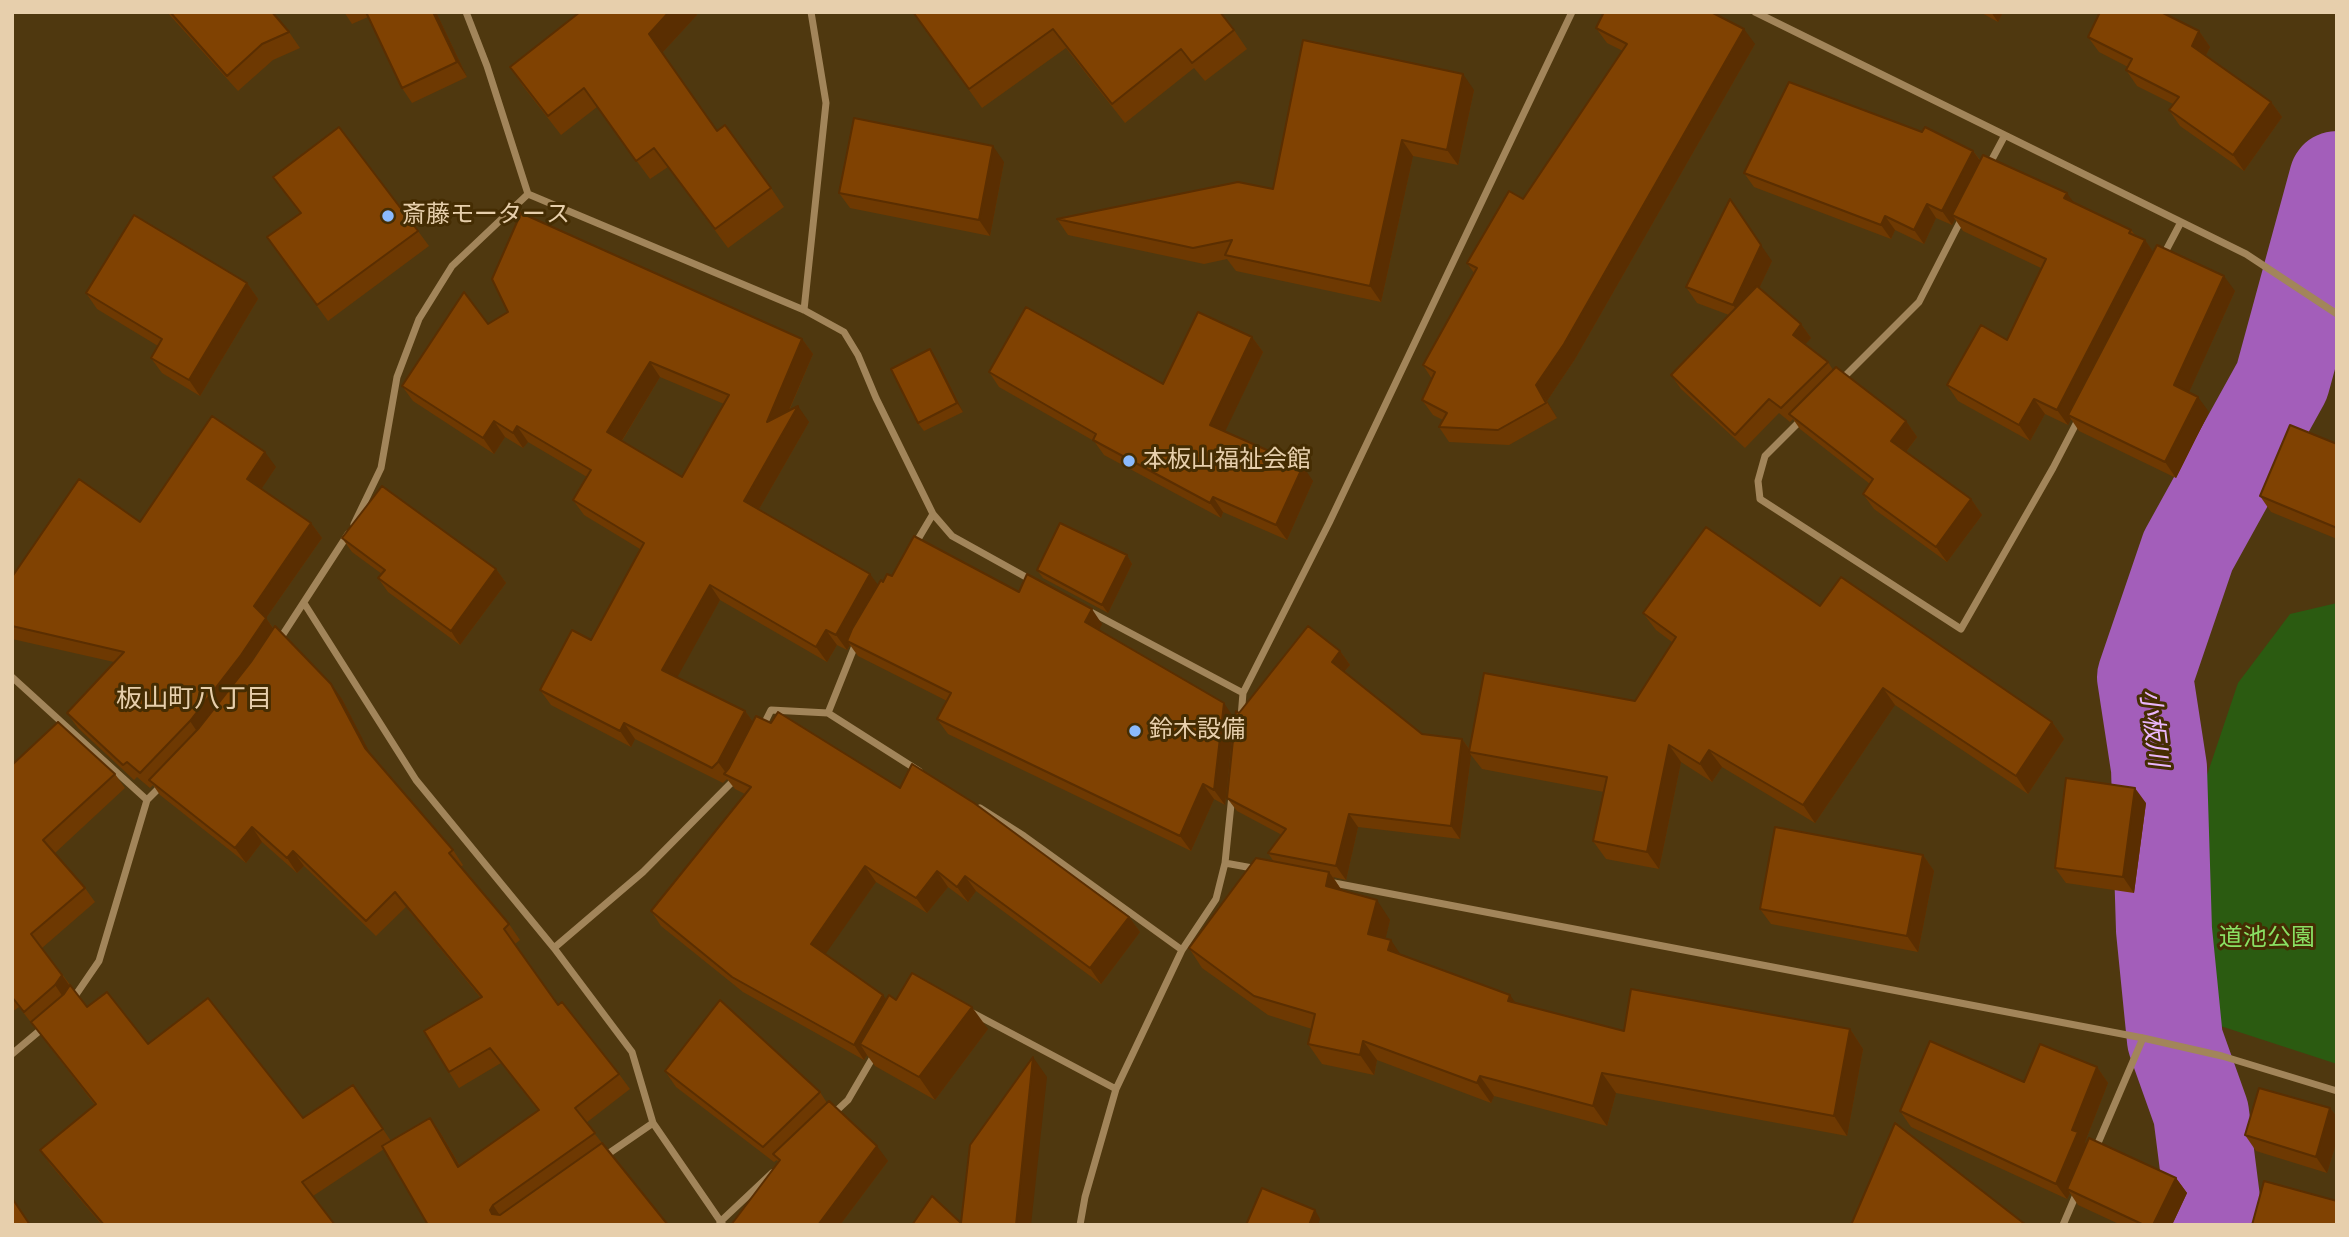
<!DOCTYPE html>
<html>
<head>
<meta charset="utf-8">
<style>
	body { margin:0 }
	#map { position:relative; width:2349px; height:1237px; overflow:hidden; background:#4f380f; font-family:"Roboto Condensed",sans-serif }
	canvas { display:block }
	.frame { position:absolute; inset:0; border:14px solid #e7cfac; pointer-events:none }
</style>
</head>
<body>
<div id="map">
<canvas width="2349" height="1237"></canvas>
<div class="frame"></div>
</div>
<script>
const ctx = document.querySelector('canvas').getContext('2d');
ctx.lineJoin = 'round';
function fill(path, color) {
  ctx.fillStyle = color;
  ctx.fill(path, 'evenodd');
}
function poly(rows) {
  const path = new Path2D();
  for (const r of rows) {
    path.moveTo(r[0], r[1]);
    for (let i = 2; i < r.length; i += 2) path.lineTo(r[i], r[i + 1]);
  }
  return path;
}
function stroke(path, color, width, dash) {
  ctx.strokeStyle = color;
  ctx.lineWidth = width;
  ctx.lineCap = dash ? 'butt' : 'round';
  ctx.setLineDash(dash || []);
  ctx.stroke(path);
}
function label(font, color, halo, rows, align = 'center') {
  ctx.font = font + ' "Roboto Condensed","Noto Sans JP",sans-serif';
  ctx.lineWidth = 6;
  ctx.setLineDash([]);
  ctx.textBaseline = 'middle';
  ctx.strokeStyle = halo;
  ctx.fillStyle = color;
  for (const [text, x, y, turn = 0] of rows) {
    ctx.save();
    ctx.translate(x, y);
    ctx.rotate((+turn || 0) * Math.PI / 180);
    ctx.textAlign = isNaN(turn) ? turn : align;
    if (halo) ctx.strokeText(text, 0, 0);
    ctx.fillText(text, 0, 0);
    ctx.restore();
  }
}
fill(poly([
	[2337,603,2337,1064,2196,1018,2199,888,2206,778,2238,683,2290,614]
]), '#2b5b11');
stroke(poly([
	[2210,1225,2213,1207,2201,1113,2175,1040,2164,930,2159,768,2145,677,2188,551,2282,381,2337,179]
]), '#a35eba', 96);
stroke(poly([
	[466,12,487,66,528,194,804,310,844,332,858,355,876,398,933,514,952,536,1033,581],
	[1755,12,2246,254,2337,314],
	[1989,165,2005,135],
	[2162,258,2181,222],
	[804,310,826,103,811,12],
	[1839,382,1919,302,1963,216],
	[1801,420,1765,456,1758,481,1760,499,1961,629,2053,468,2079,418],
	[354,524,381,468,397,377,419,319,452,266,528,194],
	[914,546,933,514],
	[304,603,416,780,554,948,632,1052,653,1123,723,1225],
	[1089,611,1243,693],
	[278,642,348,534],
	[12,677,147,800],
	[828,713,919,771],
	[1241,717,1243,693,1329,523,1572,12],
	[762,728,771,710,828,713,856,643],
	[980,808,1024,836,1182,950],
	[1225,863,1258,869],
	[1329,882,2143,1038,2222,1056,2337,1091],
	[554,948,643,872,735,779],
	[73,999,99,961,147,800,163,784],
	[971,1012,1116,1089],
	[12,1054,44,1027],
	[833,1114,848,1100,876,1052],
	[2095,1150,2143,1038],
	[605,1156,653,1123],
	[720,1222,772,1173],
	[1080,1225,1085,1197,1116,1089,1182,950,1216,899,1225,863,1232,795],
	[2063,1225,2078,1190]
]), '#a2855a', 7);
fill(poly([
	[167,12,272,12,289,32,300,48,273,60,238,91],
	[344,12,436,12,467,77,412,103,402,88,368,17,352,24],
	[580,12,695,12,697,15,662,53,717,131,771,188,784,207,728,248,668,167,650,179,597,107,561,135,523,86,510,67],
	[913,12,1234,30,1247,49,1205,81,1194,68,1125,123,1066,48,982,108],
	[1980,12,2003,12,1998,22],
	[1596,28,1755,44,1575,359,1547,401,1557,418,1509,445,1449,442,1439,427,1443,420,1433,415,1422,400,1432,379,1423,365,1474,273,1467,263,1523,199,1623,51,1607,43],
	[2199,31,2210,47,2206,55,2271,102,2282,117,2244,171,2180,126,2169,110,2173,104,2137,86,2126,70,2128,67,2099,52,2088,37],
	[1474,90,1458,165,1413,156,1381,302,1236,271,1227,259,1204,264,1068,235,1057,219,1273,189],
	[1973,151,1980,160,2131,230,2135,235,2145,240,2153,252,2235,291,2189,392,2209,412,2176,478,2079,431,2071,419,2068,425,2045,414,2030,441,1958,401,1947,385,2007,340,2041,268,1963,231,1955,219,1952,225,1936,218,1924,244,1895,230,1891,239,1754,187,1744,173],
	[1004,162,990,236,850,208,839,193],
	[273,177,418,231,429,246,328,321,267,237,300,213],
	[1772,261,1759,288,1801,324,1811,338,1805,344,1828,362,1833,370,1906,421,1917,437,1906,452,1971,499,1982,515,1947,562,1874,509,1863,494,1870,484,1800,429,1793,419,1790,422,1779,413,1745,448,1681,389,1671,375,1729,315,1697,303,1686,287],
	[247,283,258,299,200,396,162,373,151,358,158,346,97,309,86,293],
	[488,324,802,339,813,354,789,411,809,422,759,509,878,585,892,576,1019,592,1102,624,1099,630,1234,718,1225,805,1214,799,1191,851,948,734,937,719,947,701,858,656,850,645,847,650,837,645,827,662,720,600,677,677,745,711,753,722,900,788,1129,917,1140,932,1101,984,976,891,968,902,948,887,927,913,876,882,825,954,886,999,896,1000,988,1029,935,1100,875,1066,867,1055,864,1060,743,992,661,926,651,911,745,794,735,789,727,779,723,783,635,739,631,747,551,705,540,690,591,640,640,549,584,515,573,500,587,477,528,442,523,448,505,437,494,454,413,401,402,386],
	[660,377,724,404,682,477,622,441],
	[1252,337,1263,352,1225,431,1313,481,1287,540,1223,512,1221,518,1104,455,1094,441,999,387,989,372,1163,384],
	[936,358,963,412,924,431,918,423],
	[2337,444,2337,539,2271,512,2260,496],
	[276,467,261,489,311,523,322,538,266,618,273,628,342,699,371,756,453,850,463,865,461,867,509,924,520,940,515,944,558,1005,619,1074,630,1089,586,1123,668,1225,428,1225,384,1149,313,1196,335,1225,102,1225,50,1164,40,1150,95,1105,19,1007,12,1012,12,765,115,774,125,788,55,853,85,888,95,902,42,948,87,1007,148,1044,303,1118,353,1085,391,1141,430,1118,441,1134,460,1166,538,1110,501,1063,459,1088,449,1072,480,997,406,907,376,936,304,866,297,873,262,842,246,863,160,795,153,785,150,788,137,777,134,780,78,728,67,713,114,662,12,639,12,577,140,522],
	[342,538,496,569,506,583,460,645,388,592,378,578,382,574,352,552],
	[1127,555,1132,564,1108,613,1043,578,1037,570],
	[1820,606,2052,722,2064,739,2028,794,1895,705,1815,823,1722,767,1712,782,1681,762,1659,869,1606,859,1593,841,1604,792,1482,769,1471,755,1460,839,1358,827,1346,880,1333,877,1342,891,1390,920,1385,939,1401,955,1516,1003,1624,1031,1850,1029,1863,1049,1847,1136,1616,1093,1607,1126,1494,1096,1491,1103,1377,1060,1374,1075,1322,1064,1308,1044,1312,1029,1268,1015,1202,968,1189,948,1274,862,1268,853,1282,835,1237,811,1227,798,1239,713,1340,651,1350,665,1344,672,1422,734,1462,739,1470,750,1635,701,1672,642,1656,630,1643,613],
	[2146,803,2134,893,2066,883,2055,868],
	[1923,855,1934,871,1918,952,1771,924,1760,909],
	[2097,1067,2108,1083,2085,1142,2087,1144,2176,1178,2187,1193,2172,1225,2121,1225,2078,1205,2070,1193,2067,1199,1911,1127,1900,1111,2024,1082],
	[665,1071,820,1092,827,1103,888,1161,840,1225,731,1225,778,1162,777,1160,774,1162,676,1087],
	[2330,1108,2337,1117,2337,1140,2327,1173,2256,1151,2245,1135]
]), '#6e3902');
fill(poly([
	[433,12,436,12,467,77,457,62],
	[669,12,695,12,697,15,662,53,649,34],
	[1991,12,2003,12,1998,22],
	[1744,29,1755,44,1575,359,1547,401,1557,418,1536,385],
	[2199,31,2210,47,2203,61,2192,46],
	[1463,74,1474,90,1458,165,1447,150],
	[2271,102,2282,117,2244,171,2233,155],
	[1402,140,1413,156,1381,302,1370,286],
	[993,146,1004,162,990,236,979,220],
	[1973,151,1983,165,1952,215,1955,219,1952,225,1942,211],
	[2067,193,2078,209,2064,198],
	[1927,204,1936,218,1924,244,1914,230],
	[1740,215,1772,261,1744,320,1733,305],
	[1885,216,1895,230,1891,239,1881,225],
	[2145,240,2156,256,2068,415,2071,419,2068,425,2057,410],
	[2224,276,2235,291,2185,401,2174,385],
	[247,283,258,299,200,396,189,380],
	[1801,324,1811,338,1802,348,1793,335],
	[1252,337,1263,352,1221,440,1210,425],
	[802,339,813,354,777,438,767,422],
	[930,349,936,358,963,412,957,403],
	[650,362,660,377,618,447,607,432],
	[2198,397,2209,412,2176,478,2165,462],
	[2034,399,2045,414,2030,441,2019,425],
	[798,406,809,422,755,516,744,501],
	[494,421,505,437,494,454,483,438],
	[1906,421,1917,437,1902,457,1891,441],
	[517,426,528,442,523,448,513,433],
	[265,452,276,467,258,494,247,479],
	[1303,466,1313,481,1287,540,1276,525],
	[1213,497,1223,512,1221,518,1210,503],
	[1971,499,1982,515,1947,562,1936,547],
	[311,523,322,538,266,618,276,633,200,736,190,721,254,606],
	[1127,555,1132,564,1108,613,1102,605],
	[496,569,506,583,460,645,451,631],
	[870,574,881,589,847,641,850,645,847,650,836,635],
	[710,585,720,600,673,685,662,670],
	[1092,609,1102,624,1096,637,1085,622],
	[826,630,837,645,827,662,816,647],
	[1340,651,1350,665,1341,675,1332,662],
	[331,684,342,699,375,763,365,748],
	[1883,688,1895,705,1815,823,1803,805],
	[1224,703,1234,718,1225,805,1214,790],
	[745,711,756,726,729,777,718,762],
	[2052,722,2064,739,2028,794,2016,776],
	[624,723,635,739,631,747,620,731],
	[1462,739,1471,752,1469,752,1471,755,1460,839,1451,826],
	[1669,745,1681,762,1659,869,1647,852],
	[1709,750,1722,767,1712,782,1700,764],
	[1203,784,1214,799,1191,851,1180,836],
	[2135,788,2146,803,2134,893,2123,877],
	[1349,814,1358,827,1346,880,1336,866],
	[252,827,262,842,246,863,235,848],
	[293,851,304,866,297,873,287,858],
	[1923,855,1934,871,1918,952,1907,936],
	[865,866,876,882,822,959,811,944],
	[937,871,948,887,927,913,916,898],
	[1329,872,1343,892,1326,886],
	[965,876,976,891,968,902,957,887],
	[1377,900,1390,920,1382,953,1368,934],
	[1129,917,1140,932,1101,984,1090,968],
	[1391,940,1404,960,1388,950],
	[62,975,72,989,65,1000,55,985],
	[883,995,894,1010,860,1044,867,1055,864,1060,854,1045],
	[1510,995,1524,1015,1508,1001],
	[972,1007,988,1029,935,1100,919,1077],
	[1850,1029,1863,1049,1847,1136,1834,1116],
	[1363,1041,1377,1060,1374,1075,1360,1055],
	[1033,1057,1047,1077,1031,1225,1016,1225],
	[2097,1067,2108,1083,2085,1142,2089,1148,2067,1189,2070,1193,2067,1199,2056,1184,2072,1130],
	[1602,1073,1616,1093,1607,1126,1593,1106],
	[1480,1076,1494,1096,1491,1103,1477,1083],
	[2330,1108,2337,1117,2337,1140,2327,1173,2316,1157],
	[430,1118,441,1134,469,1182,458,1167],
	[877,1146,888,1161,840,1225,818,1225],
	[2176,1178,2187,1193,2172,1225,2153,1225],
	[493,1205,503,1220,492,1214,490,1210],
	[1315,1210,1320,1219,1318,1225,1309,1225]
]), '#5a2e01');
const building = poly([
	[170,12,272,12,289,32,262,44,227,76,170,12],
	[366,12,433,12,457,62,402,88,366,12],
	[580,12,669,12,649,34,717,131,725,125,771,188,715,229,654,148,636,161,584,88,548,116,510,67,580,12],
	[913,12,1220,12,1234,30,1192,63,1181,49,1112,104,1053,29,969,89,913,12],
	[1604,12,1711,12,1744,29,1564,344,1536,385,1546,403,1498,430,1439,427,1447,413,1422,400,1435,372,1423,365,1477,268,1467,263,1509,191,1523,199,1627,44,1596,28,1604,12],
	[2100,12,2161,12,2199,31,2192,46,2271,102,2233,155,2169,110,2179,97,2126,70,2132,59,2088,37,2100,12],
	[1303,40,1463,74,1447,150,1402,140,1370,286,1225,255,1232,240,1193,248,1057,219,1238,182,1273,189,1303,40],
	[1789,82,1922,132,1925,127,1973,151,1942,211,1927,204,1914,230,1885,216,1881,225,1744,173,1789,82],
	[854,118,993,146,979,220,839,193,854,118],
	[339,127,418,231,317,305,267,237,301,213,273,177,339,127],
	[1983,155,2067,193,2064,198,2131,230,2129,233,2145,240,2057,410,2034,399,2019,425,1947,385,1981,325,2007,340,2046,259,1952,215,1983,155],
	[1730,199,1761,245,1733,305,1686,287,1730,199],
	[521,213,802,339,767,422,798,406,744,501,870,574,836,635,826,630,816,647,710,585,662,670,745,711,718,762,712,768,624,723,620,731,540,690,572,630,591,640,644,543,573,500,591,470,517,426,513,433,494,421,483,438,402,386,464,292,488,324,508,312,492,279,521,213],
	[650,362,729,395,682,477,607,432,650,362],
	[134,215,247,283,189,380,151,358,162,339,86,293,134,215],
	[2157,245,2224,276,2174,385,2198,397,2165,462,2068,415,2157,245],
	[1757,286,1801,324,1793,335,1828,362,1781,408,1769,399,1735,435,1671,375,1757,286],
	[1026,307,1163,384,1198,312,1252,337,1210,425,1303,466,1276,525,1213,497,1210,503,1093,440,1096,434,989,372,1026,307],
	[930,349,957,403,918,423,891,369,930,349],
	[1836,367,1906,421,1891,441,1971,499,1936,547,1863,494,1873,479,1789,414,1836,367],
	[212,416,265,452,247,479,311,523,254,606,266,618,241,655,190,721,140,773,127,762,123,765,67,713,124,652,12,626,12,577,79,479,140,522,212,416],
	[2290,425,2337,444,2337,528,2260,496,2290,425],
	[382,486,496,569,451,631,378,578,385,570,342,538,382,486],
	[1060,523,1127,555,1102,605,1037,570,1060,523],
	[1706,527,1820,606,1841,577,2052,722,2016,776,1883,688,1803,805,1709,750,1700,764,1669,745,1647,852,1593,841,1607,777,1469,752,1484,673,1635,701,1676,637,1643,613,1706,527],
	[914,536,1019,592,1027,574,1092,609,1085,622,1224,703,1214,790,1203,784,1180,836,937,719,951,693,847,641,852,629,881,580,883,582,887,574,892,576,914,536],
	[275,626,331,684,365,748,453,850,449,853,509,924,504,929,558,1005,562,1002,619,1074,575,1108,595,1133,493,1205,490,1210,492,1214,500,1215,602,1143,668,1225,428,1225,382,1146,430,1118,458,1167,539,1110,490,1048,449,1072,424,1031,482,997,395,892,366,921,293,851,287,858,252,827,235,848,149,780,199,728,251,662,275,626],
	[1308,626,1340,651,1332,662,1422,734,1462,739,1451,826,1349,814,1336,866,1268,853,1286,829,1227,798,1236,711,1239,713,1308,626],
	[778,712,900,788,912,764,974,803,1129,917,1090,968,965,876,957,887,937,871,916,898,865,866,811,944,883,995,854,1045,732,977,651,911,751,787,724,774,729,768,756,716,771,723,778,712],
	[58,722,115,774,43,840,85,888,31,934,62,975,55,985,24,1012,12,997,12,765,58,722],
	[2066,778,2135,788,2123,877,2055,868,2066,778],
	[1775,827,1923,855,1907,936,1760,909,1775,827],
	[1256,858,1329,872,1326,886,1377,900,1368,934,1391,940,1388,950,1510,995,1508,1001,1624,1031,1631,989,1850,1029,1834,1116,1602,1073,1593,1106,1480,1076,1477,1083,1363,1041,1360,1055,1308,1044,1315,1014,1254,996,1189,948,1256,858],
	[912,973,972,1007,919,1077,860,1044,889,995,896,1000,912,973],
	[70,985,87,1007,107,992,148,1044,208,998,303,1118,353,1085,383,1129,302,1182,335,1225,104,1225,40,1150,96,1104,31,1022,64,994,70,985],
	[720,1000,820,1092,763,1147,665,1071,720,1000],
	[1930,1041,2024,1082,2040,1044,2097,1067,2072,1130,2078,1132,2056,1184,1900,1111,1930,1041],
	[1033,1057,1016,1225,912,1225,932,1196,961,1223,970,1145,1033,1057],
	[2259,1088,2330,1108,2316,1157,2245,1135,2259,1088],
	[829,1101,877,1146,818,1225,731,1225,780,1160,773,1154,829,1101],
	[1895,1123,2026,1225,1851,1225,1895,1123],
	[2089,1138,2176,1178,2153,1225,2144,1225,2067,1189,2089,1138],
	[2264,1181,2337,1201,2337,1225,2252,1225,2264,1181],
	[1262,1188,1315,1210,1309,1225,1246,1225,1262,1188],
	[12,1198,30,1225,12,1225,12,1198]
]);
fill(building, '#804202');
stroke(building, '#5a2e01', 2);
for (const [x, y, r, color] of [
	[388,216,7,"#8bbafc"],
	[1129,461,7,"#8bbafc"],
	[1135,731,7,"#8bbafc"]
]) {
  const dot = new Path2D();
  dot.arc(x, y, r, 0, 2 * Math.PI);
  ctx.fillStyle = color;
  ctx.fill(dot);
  stroke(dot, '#452d03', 2.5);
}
label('24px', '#e7cfac', '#452d03', [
	["斎藤モータース",402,216],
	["本板山福祉会館",1143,461],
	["鈴木設備",1149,731]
], 'left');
label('24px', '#89e063', '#452d03', [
	["道池公園",2267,939]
]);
label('26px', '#e7cfac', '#452d03', [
	["板山町八丁目",194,700]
]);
label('italic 26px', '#eab7fc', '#452d03', [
	["小板川",2152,728,83]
]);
</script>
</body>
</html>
